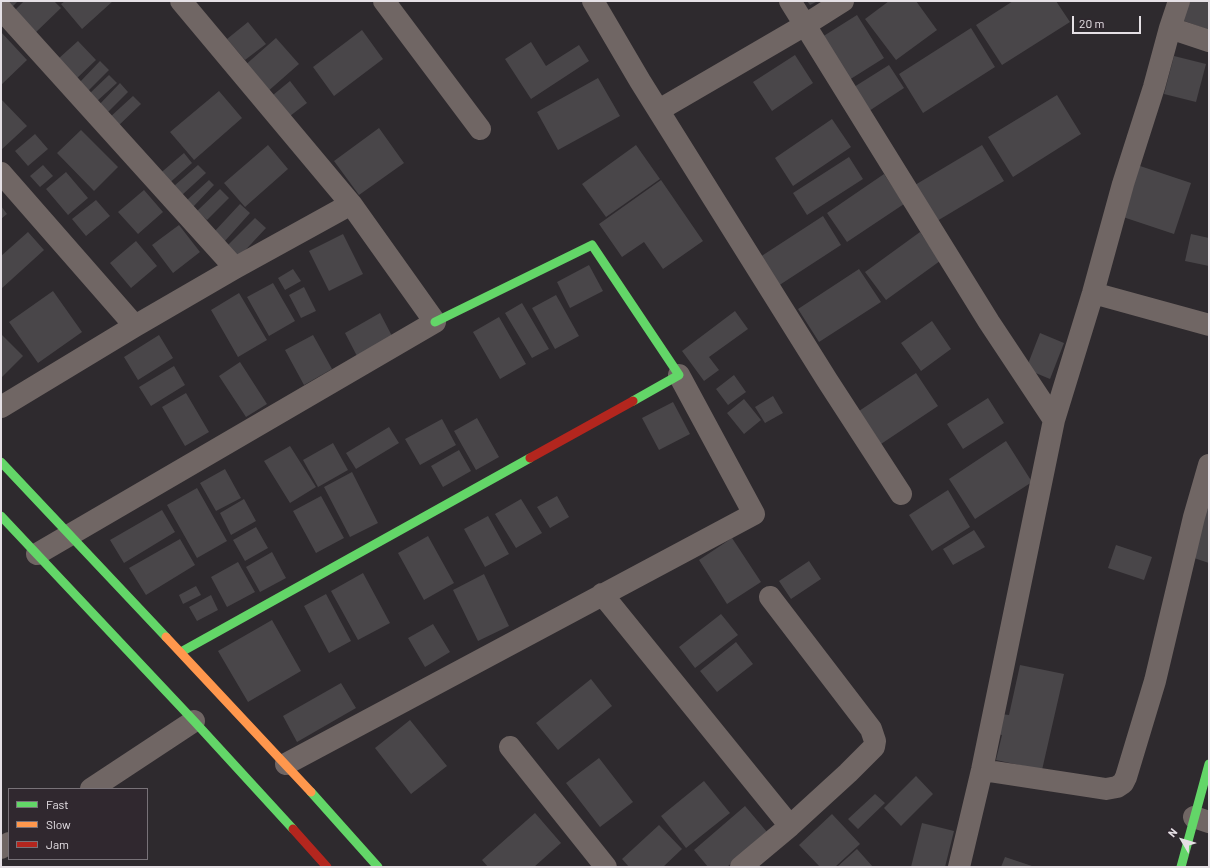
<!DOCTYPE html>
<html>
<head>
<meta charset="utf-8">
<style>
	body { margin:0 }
	#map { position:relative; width:1210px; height:868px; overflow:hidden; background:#2e2a2e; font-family:Barlow,sans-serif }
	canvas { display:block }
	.frame { position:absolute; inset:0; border:2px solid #e5e0e5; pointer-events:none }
	.legend { position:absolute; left:8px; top:788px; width:140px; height:72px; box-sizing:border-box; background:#30282f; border:1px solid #787278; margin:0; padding:5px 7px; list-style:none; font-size:12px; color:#e5e0e5 }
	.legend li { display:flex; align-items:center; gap:8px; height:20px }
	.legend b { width:20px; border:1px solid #787278 }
	.north { position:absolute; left:1162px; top:820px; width:40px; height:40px; -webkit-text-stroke:3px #30282f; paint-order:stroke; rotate:308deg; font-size:11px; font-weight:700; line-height:16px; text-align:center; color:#e5e0e5 }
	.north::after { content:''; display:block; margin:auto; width:14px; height:18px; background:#e5e0e5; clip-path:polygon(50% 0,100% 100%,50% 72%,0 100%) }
	.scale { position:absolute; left:1072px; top:16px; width:69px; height:18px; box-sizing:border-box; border:2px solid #e5e0e5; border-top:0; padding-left:5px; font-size:12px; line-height:14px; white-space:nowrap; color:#e5e0e5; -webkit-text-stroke:3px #30282f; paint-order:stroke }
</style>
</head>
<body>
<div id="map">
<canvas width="1210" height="868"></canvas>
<div class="frame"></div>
<ul class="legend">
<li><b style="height:5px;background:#63d668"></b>Fast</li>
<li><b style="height:5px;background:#ff974d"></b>Slow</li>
<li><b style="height:5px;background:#b3261e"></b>Jam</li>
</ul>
<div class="north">N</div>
<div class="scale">20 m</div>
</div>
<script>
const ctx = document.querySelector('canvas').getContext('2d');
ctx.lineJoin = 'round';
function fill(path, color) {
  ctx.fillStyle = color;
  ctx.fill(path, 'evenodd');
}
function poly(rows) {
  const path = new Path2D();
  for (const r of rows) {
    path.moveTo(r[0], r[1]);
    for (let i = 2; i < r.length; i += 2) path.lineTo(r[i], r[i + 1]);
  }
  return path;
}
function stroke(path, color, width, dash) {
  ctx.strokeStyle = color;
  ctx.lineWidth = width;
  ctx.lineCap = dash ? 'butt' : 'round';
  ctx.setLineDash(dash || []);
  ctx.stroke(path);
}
fill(poly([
	[4,1,18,1,11,8],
	[24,1,54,1,61,8,34,34,13,12],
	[65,1,113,1,82,29,61,4],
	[807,1,818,1,810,5],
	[889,1,916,1,937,30,896,60,865,19],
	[1013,1,1056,1,1070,22,1002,65,976,25],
	[1186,1,1209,1,1209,30,1179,19],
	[857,15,884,58,849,80,822,37],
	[248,22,266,44,245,60,227,39],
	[971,28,995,67,923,113,899,74],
	[362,30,383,59,334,96,313,67],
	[1,32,27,60,1,85],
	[276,38,299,64,266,93,243,67],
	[78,41,96,60,76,79,58,59],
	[531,42,546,66,579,45,589,61,531,99,505,59],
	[795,55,813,83,772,111,753,82],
	[1174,56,1206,64,1196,102,1164,94],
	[100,61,109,70,88,91,79,83],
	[889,65,904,88,869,111,854,87],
	[109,75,117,83,96,102,89,94],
	[598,78,620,116,558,150,537,112],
	[290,81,307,103,290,116,273,95],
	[120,83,128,92,104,116,96,108],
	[219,91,242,118,194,160,170,132],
	[1057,95,1081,134,1013,177,988,137],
	[133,96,141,104,117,127,109,118],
	[1,99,27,126,1,150],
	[832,119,851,147,793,186,775,158],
	[379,128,404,163,359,195,334,161],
	[81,130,118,167,94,191,57,153],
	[35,134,48,149,28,166,15,151],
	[268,145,288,169,245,207,224,183],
	[636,145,660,179,606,217,582,184],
	[982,145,1004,181,937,221,915,185],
	[184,153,192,163,166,186,157,176],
	[849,157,863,179,807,215,793,193],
	[43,165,53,176,40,187,30,176],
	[198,165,206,173,182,195,174,186],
	[1137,165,1191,183,1174,234,1120,216],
	[66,172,88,198,68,215,46,189],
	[884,174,904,204,847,242,827,213],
	[209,180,214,185,193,207,187,200],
	[661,180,703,241,663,269,644,242,622,257,599,224],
	[220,189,229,198,207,220,197,211],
	[144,190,163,212,138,234,118,212],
	[96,200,110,216,86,236,72,219],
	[240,204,250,213,224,242,214,232],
	[1,206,7,214,1,219],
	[823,216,841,245,778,286,760,257],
	[255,218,266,228,238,258,226,247],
	[179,225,200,252,173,273,152,245],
	[28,232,44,250,1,289,1,256],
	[920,232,940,261,886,300,865,272],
	[343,234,363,274,329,291,309,251],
	[1191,234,1209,238,1209,266,1185,261],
	[136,241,157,266,131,288,110,263],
	[589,265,603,291,570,308,557,282],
	[293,269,301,281,285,290,278,278],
	[859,269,881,302,819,342,798,309],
	[273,283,295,321,269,336,247,297],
	[304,287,316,311,301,318,289,295],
	[53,291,82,332,38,363,9,322],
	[239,293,267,340,238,357,211,310],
	[556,295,579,336,555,349,532,308],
	[522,303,549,349,532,358,505,313],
	[735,311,748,329,709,357,719,370,704,381,682,351],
	[380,313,392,336,357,356,345,333],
	[499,317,526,364,500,379,473,332],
	[932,321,951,349,921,371,901,343],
	[1040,333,1064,343,1050,379,1026,369],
	[1,334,23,356,1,378],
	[159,335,173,358,138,380,124,357],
	[313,335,332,369,304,385,285,350],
	[240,362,267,404,246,417,219,376],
	[174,366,185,385,151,406,139,387],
	[916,373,938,406,881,444,859,411],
	[734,375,746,392,728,405,716,389],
	[186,393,209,432,185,446,162,407],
	[773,396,783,413,765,423,755,407],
	[988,398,1004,423,963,449,947,424],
	[744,399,761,420,744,434,727,413],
	[673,402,690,434,659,450,642,418],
	[477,418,499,457,476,470,454,431],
	[442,419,456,445,420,465,405,439],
	[389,427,399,443,356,469,346,453],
	[1006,441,1032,482,975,519,949,479],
	[333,443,348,470,318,487,303,460],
	[290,446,316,487,290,503,264,461],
	[459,450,471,471,443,487,431,466],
	[225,469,241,498,216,511,200,483],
	[352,472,378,523,350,537,324,487],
	[197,488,227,541,197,558,167,505],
	[948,490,970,527,932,551,909,515],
	[321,496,344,538,316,553,293,511],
	[557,496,569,517,550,528,537,507],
	[244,499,256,521,231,535,220,513],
	[521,499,542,533,516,548,495,514],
	[1206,509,1209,510,1209,563,1191,557],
	[162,510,175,532,124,563,110,540],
	[488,516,509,554,485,567,464,529],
	[256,527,268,548,245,561,233,540],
	[974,530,985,547,953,565,943,549],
	[428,536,454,583,424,600,398,553],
	[732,538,761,582,727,604,699,560],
	[180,539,195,565,146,595,129,568],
	[1116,545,1152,557,1144,580,1108,568],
	[272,552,286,578,260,592,246,567],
	[809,561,821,579,791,599,779,581],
	[238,562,255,592,227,607,211,577],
	[363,573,390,623,358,640,331,591],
	[484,574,509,626,478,641,453,590],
	[196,586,201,595,183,604,179,595],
	[326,594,351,641,329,653,304,606],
	[211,595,218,610,197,621,189,607],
	[721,614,738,635,695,668,679,647],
	[272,620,301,671,248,702,218,651],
	[433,624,450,652,425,667,408,638],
	[736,642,753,664,717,692,700,671],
	[1020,665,1064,674,1042,770,996,760,1002,735,996,734,1001,714,1009,715],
	[591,679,612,706,558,750,536,723],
	[341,683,356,708,297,742,283,716],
	[410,720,447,766,411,794,375,748],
	[599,758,633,802,600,827,566,783],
	[916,776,933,794,901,826,884,808],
	[704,781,730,813,686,848,661,816],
	[875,794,885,803,858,829,848,819],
	[745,806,767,832,727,867,708,867,694,850],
	[535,813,561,843,534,867,488,867,482,860],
	[832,814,860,844,835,867,820,867,799,845],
	[922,823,954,831,945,867,911,867],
	[659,825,682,849,663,867,629,867,622,859],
	[857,849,873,867,837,867],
	[1005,857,1035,867,1001,867]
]), '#494649');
stroke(poly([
	[384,1,480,129],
	[593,1,640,81,827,380,901,494],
	[790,1,989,322,1054,420],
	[1,9,235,268],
	[1170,28,1209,41],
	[659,110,805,25,843,1],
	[1,173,135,326],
	[1093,293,1209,325],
	[1,407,135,326,235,268,351,204],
	[37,554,435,322,351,204,181,1],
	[602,594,790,826],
	[510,747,606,867],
	[286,764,754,514,679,375],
	[982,770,1106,789,1117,787,1123,783,1126,777,1155,681,1194,517,1209,465],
	[91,789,194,721],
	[1194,817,1209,822],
	[1,848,9,843],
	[741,867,790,826,848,773,874,747,875,741,871,729,770,597],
	[959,867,982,770,1054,420,1093,293,1123,184,1154,87,1170,28,1179,1]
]), '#706664', 22);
stroke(poly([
	[435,322,592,245,679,375,633,401],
	[1,462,166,637],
	[1,516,194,721,293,829],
	[181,652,530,458],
	[311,792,378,867],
	[1181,867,1209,764]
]), '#63d668', 9);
stroke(poly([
	[166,637,311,792]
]), '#ff974d', 9);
stroke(poly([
	[530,458,633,401],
	[293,829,327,867]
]), '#b3261e', 9);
</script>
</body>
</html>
